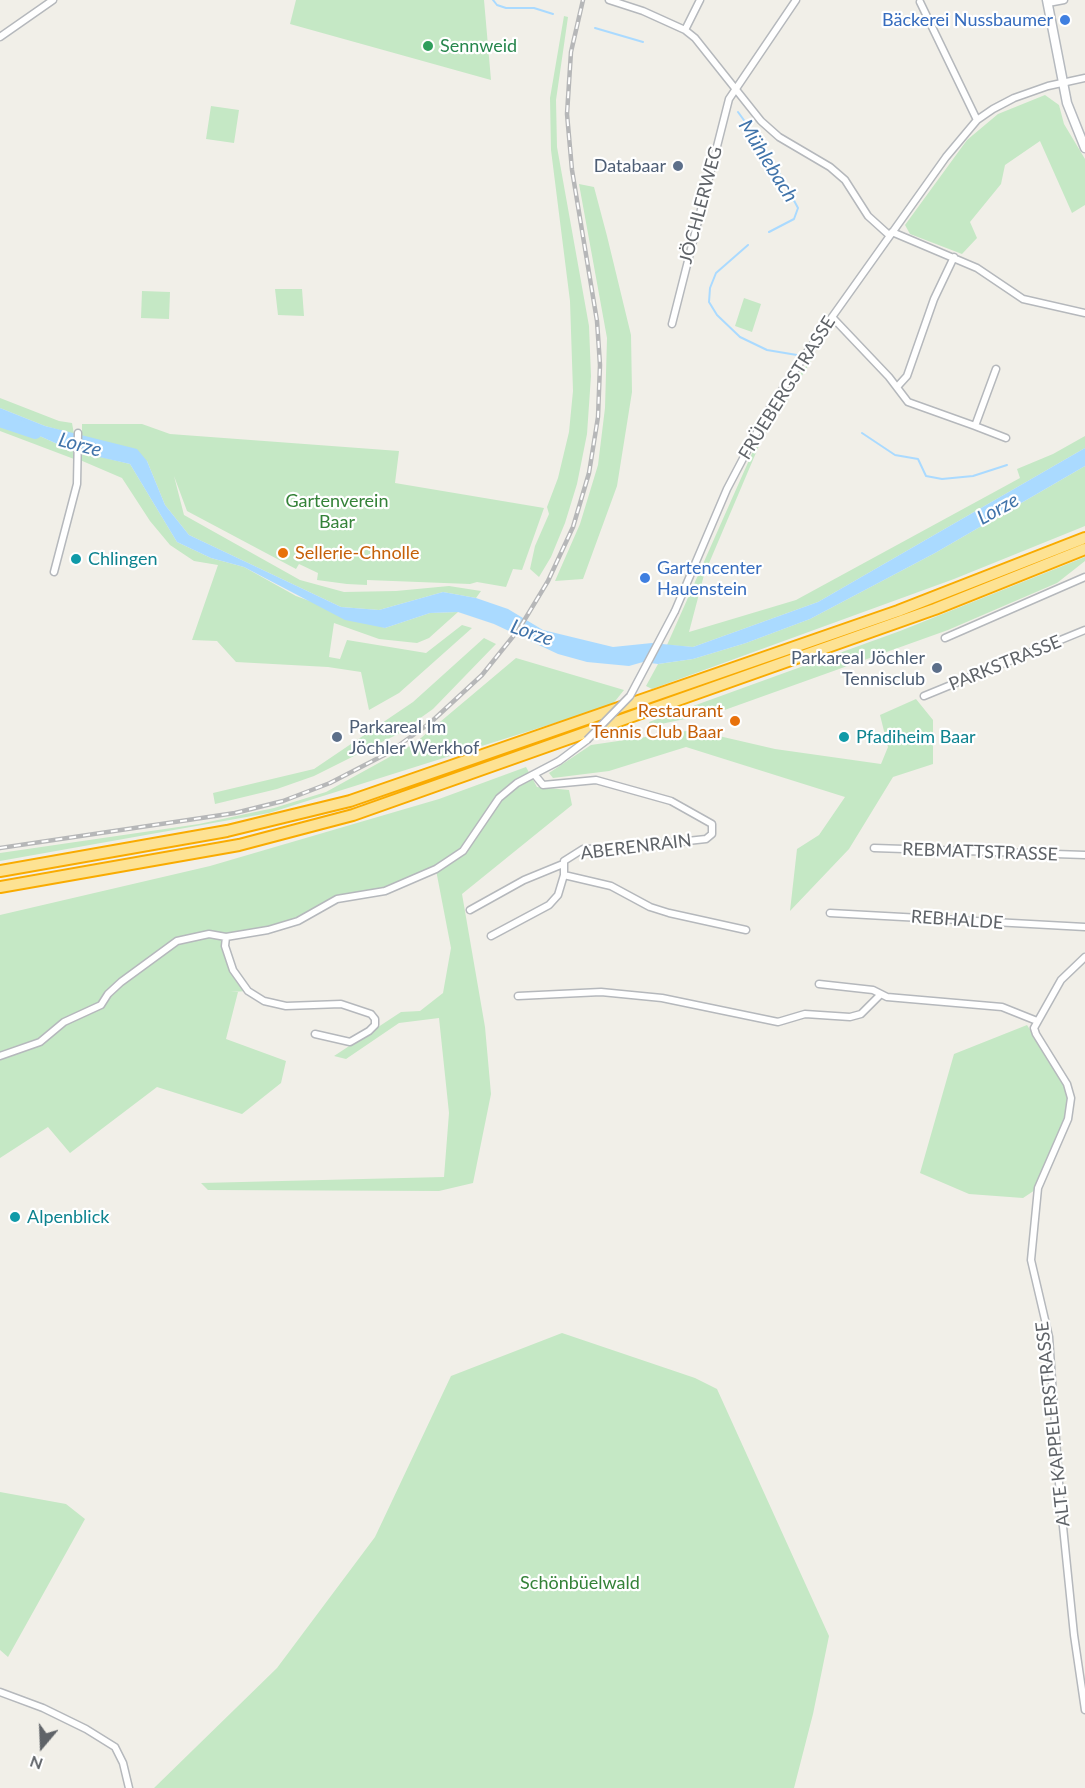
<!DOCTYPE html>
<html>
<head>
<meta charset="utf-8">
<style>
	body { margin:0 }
	#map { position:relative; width:1085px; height:1788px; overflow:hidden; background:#f1efe8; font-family:Lato,sans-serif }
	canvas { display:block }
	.north { position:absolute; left:12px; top:1716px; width:60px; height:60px; -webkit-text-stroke:4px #fff; paint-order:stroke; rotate:199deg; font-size:16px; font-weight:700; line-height:24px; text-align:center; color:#5f6368 }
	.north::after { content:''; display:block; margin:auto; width:21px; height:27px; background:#5f6368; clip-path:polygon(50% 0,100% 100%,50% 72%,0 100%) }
</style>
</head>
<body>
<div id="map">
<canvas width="1085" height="1788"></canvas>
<div class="north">N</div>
</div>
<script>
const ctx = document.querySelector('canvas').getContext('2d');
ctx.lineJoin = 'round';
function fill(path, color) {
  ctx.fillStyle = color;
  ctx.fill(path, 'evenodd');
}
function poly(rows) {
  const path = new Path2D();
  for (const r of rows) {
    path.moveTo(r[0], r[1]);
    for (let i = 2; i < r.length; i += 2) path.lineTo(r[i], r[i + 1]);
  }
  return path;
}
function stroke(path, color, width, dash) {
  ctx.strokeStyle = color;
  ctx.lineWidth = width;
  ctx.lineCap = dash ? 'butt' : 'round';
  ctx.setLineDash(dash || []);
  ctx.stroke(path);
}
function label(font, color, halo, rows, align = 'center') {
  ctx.font = font + ' Lato,sans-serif';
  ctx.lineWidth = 4.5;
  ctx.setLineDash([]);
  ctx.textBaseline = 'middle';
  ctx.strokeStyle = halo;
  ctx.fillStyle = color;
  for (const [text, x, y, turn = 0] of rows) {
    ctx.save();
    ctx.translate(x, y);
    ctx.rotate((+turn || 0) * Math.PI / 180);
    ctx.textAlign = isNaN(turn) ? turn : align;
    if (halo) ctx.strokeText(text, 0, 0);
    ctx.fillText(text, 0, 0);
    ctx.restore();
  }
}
fill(poly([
	[296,0,484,0,491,80,290,24],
	[564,16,568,17,556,100,557,147,589,326,591,376,587,434,577,484,565,523,551,557,539,577,530,569,535,546,549,514,547,507,558,478,569,432,573,391,570,301,551,150,550,98],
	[1045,95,1059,105,1064,124,1085,159,1085,205,1072,213,1040,141,1005,165,1001,184,970,222,977,238,962,254,910,234,905,225,967,140,998,114],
	[211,106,239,110,234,143,206,139],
	[579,184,594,187,607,236,631,335,632,392,617,486,583,579,555,581,580,524,598,465,605,408,607,338],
	[275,289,302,289,304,316,278,315],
	[142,291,170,292,169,319,141,318],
	[744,298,761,304,752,332,735,326],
	[813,358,761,441,704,575,689,632,796,600,1020,478,1017,469,1053,454,1085,436,1085,448,818,602,693,647,667,645,758,440,793,382],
	[0,398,59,421,72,423,74,434,45,426,0,408],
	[0,421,13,424,73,451,74,459,0,431],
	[82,424,142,424,170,434,399,451,395,483,544,508,522,570,513,569,506,587,477,582,470,584,367,580,367,585,347,584,317,580,318,573,299,564,296,569,187,511,174,476,184,515,300,580,344,592,396,591,449,586,481,591,476,598,443,592,379,610,341,607,189,535,165,505,147,461,82,436],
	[81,452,130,464,177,542,211,558,244,567,296,596,385,628,430,613,458,612,429,638,417,643,379,639,334,623,329,657,340,659,347,640,426,653,462,625,472,628,399,693,369,710,361,672,328,667,236,662,217,641,192,640,218,565,194,561,170,545,150,521,122,478,80,460],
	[1085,466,1085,526,954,579,652,689,646,686,658,664,693,659,746,643,810,619,935,553],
	[1085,557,1085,561,1057,583,948,630,719,712,651,726,649,722,900,631],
	[484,638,496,644,433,709,398,734,314,776,277,789,215,804,213,793,314,769,413,702],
	[516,658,624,690,612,705,269,813,0,861,0,853,199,824,274,808,326,792,415,743],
	[916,699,933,720,933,764,893,777,849,849,790,911,797,849,819,835,845,797,686,747,609,771,553,778,549,773,591,745,693,730,775,749,881,764,888,747,880,715],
	[526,767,537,787,569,790,572,805,462,894,485,1027,491,1094,473,1183,439,1191,208,1190,201,1183,444,1177,449,1113,439,1018,399,1023,346,1059,334,1056,401,1012,420,1011,443,993,451,948,436,870,398,886,337,899,298,921,226,937,228,960,248,991,230,992,238,992,226,1039,286,1061,281,1083,242,1114,157,1087,70,1153,48,1127,0,1158,0,915,210,866,439,799],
	[1027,1025,1074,1098,1038,1188,1023,1198,969,1194,920,1173,954,1054],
	[562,1333,695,1378,717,1389,829,1636,813,1714,794,1788,154,1788,277,1668,375,1537,451,1376],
	[0,1492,66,1504,85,1519,8,1657,0,1650]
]), '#c5e8c5');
fill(poly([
	[0,408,45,426,137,449,147,461,165,505,189,535,341,607,379,610,443,592,476,598,508,609,543,630,613,647,652,643,693,647,818,602,1085,448,1085,466,935,553,810,619,746,643,693,659,658,664,643,662,629,666,587,662,558,654,494,624,458,612,430,613,385,628,345,620,244,567,211,558,177,542,130,464,73,451,13,424,0,421]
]), '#aadaff');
stroke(poly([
	[493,0,497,5,506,8,534,8,553,14],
	[595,28,643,42],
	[738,112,770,156,798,208,794,219,769,232],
	[748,245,716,273,710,288,709,302,717,315,740,337,767,350,797,355],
	[862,433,895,455,918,459,926,476,942,479,973,476,1007,465]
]), '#aadaff', 2);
stroke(poly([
	[0,420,35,432]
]), '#aadaff', 14);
const street = poly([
	[609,0,643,11,685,30,695,38,761,121,779,137,830,167,845,180,868,216,889,235],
	[920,2,977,120],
	[1048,3,1064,0],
	[685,30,700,0],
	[0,37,53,0],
	[892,232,977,268,1023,299,1085,313],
	[832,317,889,377,908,402,975,426,996,369],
	[672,324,729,99,796,0],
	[897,387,907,376,934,299,954,257],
	[975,426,1006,438],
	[54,572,77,484,78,433],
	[675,611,727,489,767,413,805,355,946,157,977,120,993,109,1014,98,1048,86,1085,78],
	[945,638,1085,577],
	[924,696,1085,630],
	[534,774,543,785,596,780,671,801,712,824,712,834,706,839,623,848,583,849,564,861,564,875,611,886,650,907,669,913,746,930],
	[874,848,1085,855],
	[470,910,524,880,563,864],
	[830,913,1085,927],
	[491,936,549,905,558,895,564,875],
	[226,937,225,946,233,970,248,991,264,1001,286,1006,341,1004,371,1014,375,1019,375,1025,369,1031,350,1042,315,1034],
	[1085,957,1061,980,1034,1028,1036,1034,1067,1084,1071,1098,1068,1119,1038,1188,1031,1260,1049,1337,1060,1497,1074,1635,1085,1710],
	[819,984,873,990,887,997,1002,1007,1037,1021],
	[518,996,601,992,662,998,778,1022,805,1014,850,1017,861,1014,880,995],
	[0,1056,40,1042,64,1022,101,1005,108,994,121,982,177,941,209,934,226,937,268,930,298,921,337,899,385,891,436,869,463,851,499,798,517,783,559,761,587,740],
	[0,1692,43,1708,86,1729,115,1747,123,1763,129,1788]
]);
const secondary = poly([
	[1047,0,1067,103,1085,148]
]);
const highway = poly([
	[0,871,227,831,350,801,898,611,1085,538],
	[0,887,239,845,353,815,935,609,1085,549]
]);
stroke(street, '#b5b8bc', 9);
stroke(secondary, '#b6babf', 11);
stroke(highway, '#f9ab00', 14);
stroke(street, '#fff', 6);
stroke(secondary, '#fff', 8);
stroke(highway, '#fde293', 10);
const rail = poly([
	[0,848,235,813,283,801,330,783,388,753,430,723,482,675,519,629,548,581,573,527,589,473,598,417,600,365,597,321,572,170,567,114,571,52,583,0]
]);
stroke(rail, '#b6b7b8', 4.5);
stroke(rail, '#fff', 2, [7]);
const streetBridge = poly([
	[587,740,630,696,675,611]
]);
stroke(streetBridge, '#b5b8bc', 9, []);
stroke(streetBridge, '#fff', 6);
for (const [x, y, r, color] of [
	[1065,20,6,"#3f7fe0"],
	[428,46,6,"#2e9e5b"],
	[678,166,6,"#5c6f8a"],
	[283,553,6,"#e8710a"],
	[76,559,6,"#0f9aa8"],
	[645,578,6,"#3f7fe0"],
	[937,668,6,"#5c6f8a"],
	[735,721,6,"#e8710a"],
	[337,737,6,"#5c6f8a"],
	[844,737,6,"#0f9aa8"],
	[15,1217,6,"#0f9aa8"]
]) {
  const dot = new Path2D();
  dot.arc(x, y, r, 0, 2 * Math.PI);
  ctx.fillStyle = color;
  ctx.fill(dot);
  stroke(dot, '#fff', 2);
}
label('18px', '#366cbe', '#fff', [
	["Bäckerei Nussbaumer",1053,20],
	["Gartencenter",657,568,"left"],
	["Hauenstein",657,589,"left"]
], 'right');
label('18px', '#27864d', '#fff', [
	["Sennweid",440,46]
], 'left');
label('18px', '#4e5e75', '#fff', [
	["Databaar",666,166],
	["Parkareal Jöchler",925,658],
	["Tennisclub",925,679],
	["Parkareal Im",349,727,"left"],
	["Jöchler Werkhof",349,748,"left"]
], 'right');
label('18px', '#5f6368', '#fff', [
	["JÖCHLERWEG",701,205,-75],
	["FRÜEBERGSTRASSE",787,388,-58],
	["PARKSTRASSE",1005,663,-22],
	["ABERENRAIN",636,847,-7],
	["REBMATTSTRASSE",980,852,2],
	["REBHALDE",957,920,4],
	["ALTE KAPPELERSTRASSE",1053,1424,-96]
]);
label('18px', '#348238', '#fff', [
	["Gartenverein",337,501],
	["Baar",337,522],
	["Schönbüelwald",580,1583]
]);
label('18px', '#c56008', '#fff', [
	["Sellerie-Chnolle",295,553],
	["Restaurant",723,711,"right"],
	["Tennis Club Baar",723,732,"right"]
], 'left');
label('18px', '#0d838f', '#fff', [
	["Chlingen",88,559],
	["Pfadiheim Baar",856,737],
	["Alpenblick",27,1217]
], 'left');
label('italic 20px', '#4174aa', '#fff', [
	["Mühlebach",768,161,58],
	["Lorze",80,445,15],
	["Lorze",998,509,-29],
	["Lorze",532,633,19]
]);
</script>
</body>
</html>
